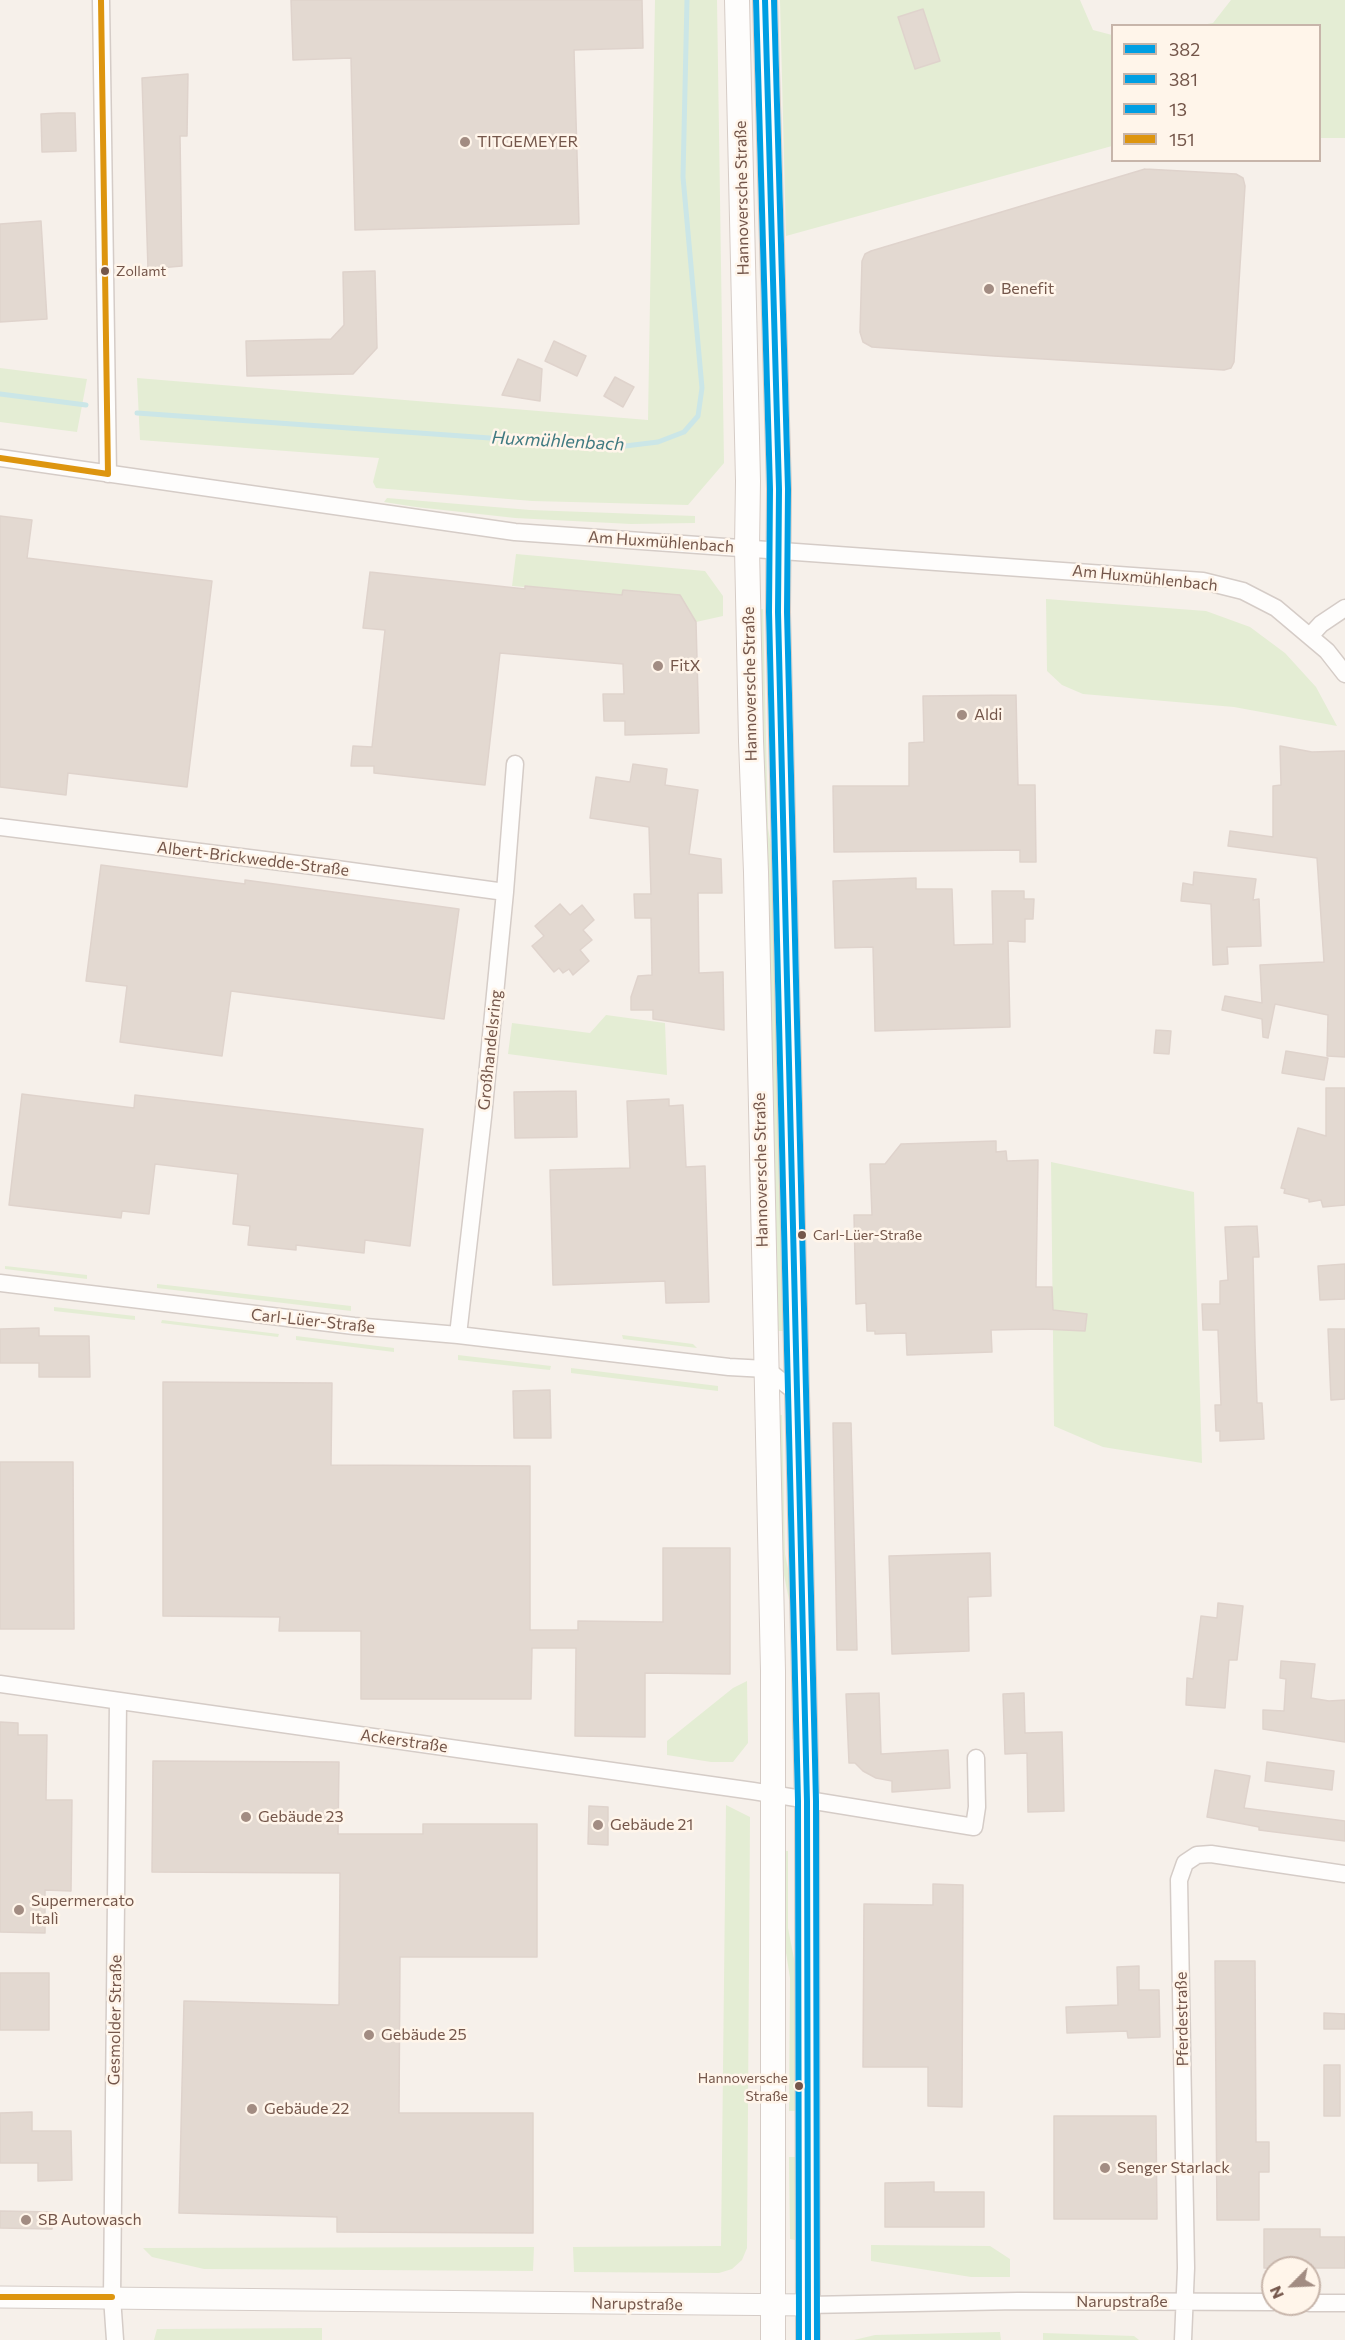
<!DOCTYPE html>
<html>
<head>
<meta charset="utf-8">
<style>
	body { margin:0 }
	#map { position:relative; width:1345px; height:2340px; overflow:hidden; background:#f6f0ea; font-family:Commissioner,sans-serif }
	canvas { display:block }
	.legend { position:absolute; left:1111px; top:24px; width:210px; height:138px; box-sizing:border-box; background:#fff5ea; border:2px solid #c7b5aa; margin:0; padding:8px 10px; list-style:none; font-size:18px; color:#74564a }
	.legend li { display:flex; align-items:center; gap:12px; height:30px }
	.legend b { width:30px; border:2px solid #c7b5aa }
	.north { position:absolute; left:1261px; top:2256px; width:60px; height:60px; box-sizing:border-box; background:#fff5ea; border:2px solid #c7b5aa; border-radius:50%; rotate:246deg; font-size:16px; font-weight:700; line-height:24px; text-align:center; color:#74564a }
	.north::after { content:''; display:block; margin:auto; width:21px; height:27px; background:#a28c82; clip-path:polygon(50% 0,100% 100%,50% 72%,0 100%) }
</style>
</head>
<body>
<div id="map">
<canvas width="1345" height="2340"></canvas>
<ul class="legend">
<li><b style="height:8px;background:#009fe3"></b>382</li>
<li><b style="height:8px;background:#009fe3"></b>381</li>
<li><b style="height:8px;background:#009ee3"></b>13</li>
<li><b style="height:8px;background:#dd950f"></b>151</li>
</ul>
<div class="north">N</div>
</div>
<script>
const ctx = document.querySelector('canvas').getContext('2d');
ctx.lineJoin = 'round';
function fill(path, color) {
  ctx.fillStyle = color;
  ctx.fill(path, 'evenodd');
}
function poly(rows) {
  const path = new Path2D();
  for (const r of rows) {
    path.moveTo(r[0], r[1]);
    for (let i = 2; i < r.length; i += 2) path.lineTo(r[i], r[i + 1]);
  }
  return path;
}
function stroke(path, color, width, dash) {
  ctx.strokeStyle = color;
  ctx.lineWidth = width;
  ctx.lineCap = dash ? 'butt' : 'round';
  ctx.setLineDash(dash || []);
  ctx.stroke(path);
}
function label(font, color, halo, rows, align = 'center') {
  ctx.font = font + ' Commissioner,sans-serif';
  ctx.lineWidth = 5;
  ctx.setLineDash([]);
  ctx.textBaseline = 'middle';
  ctx.strokeStyle = halo;
  ctx.fillStyle = color;
  for (const [text, x, y, turn = 0] of rows) {
    ctx.save();
    ctx.translate(x, y);
    ctx.rotate((+turn || 0) * Math.PI / 180);
    ctx.textAlign = isNaN(turn) ? turn : align;
    if (halo) ctx.strokeText(text, 0, 0);
    ctx.fillText(text, 0, 0);
    ctx.restore();
  }
}
fill(poly([
	[655,0,717,0,724,463,688,505,532,501,376,488,373,482,379,458,140,440,137,378,648,420],
	[780,0,1080,0,1093,30,1112,35,1112,146,786,236],
	[1231,0,1345,0,1345,138,1320,138,1320,26,1202,25,1213,23],
	[0,368,87,379,77,432,0,422],
	[387,498,530,510,695,516,695,523,631,524,515,518,416,507,384,502],
	[516,554,705,571,723,596,723,616,696,622,680,595,623,590,622,595,512,586],
	[1046,599,1206,611,1250,627,1285,653,1316,687,1337,726,1234,707,1083,694,1062,685,1047,671],
	[758,609,763,609,768,828,778,885,788,1331,774,1331],
	[606,1015,665,1023,667,1075,508,1054,512,1023,590,1033],
	[1051,1162,1194,1192,1202,1463,1103,1447,1054,1426],
	[5,1266,87,1275,87,1279,5,1269],
	[157,1284,351,1306,351,1311,157,1288],
	[54,1307,135,1316,135,1320,54,1311],
	[162,1320,279,1334,278,1337,161,1323],
	[622,1335,693,1344,697,1348,623,1339],
	[296,1336,394,1348,394,1352,296,1340],
	[458,1355,551,1366,550,1370,458,1360],
	[571,1368,718,1386,718,1391,571,1373],
	[775,1415,782,1415,785,1554,795,1603,797,1740,792,1739,790,1605,780,1555],
	[747,1681,748,1743,733,1762,711,1762,667,1755,667,1741,733,1688],
	[726,1805,750,1817,747,2248,742,2260,732,2269,719,2273,574,2272,573,2247,721,2246],
	[783,1851,788,1851,788,1928,797,1974,796,2111,789,2111,790,1978,783,1934],
	[789,2157,795,2157,795,2240,790,2239],
	[871,2245,990,2246,1010,2259,1010,2277,971,2277,871,2261],
	[534,2247,533,2271,204,2269,152,2257,143,2248],
	[322,2328,322,2340,154,2340,157,2329],
	[1000,2332,1001,2340,854,2340,875,2335],
	[1043,2333,1134,2336,1139,2340,1043,2340]
]), '#e4edd4');
stroke(poly([
	[0,394,86,405],
	[137,413,617,447,658,442,684,432,698,416,702,388,683,177,687,0]
]), '#cbe6e7', 5);
const building = poly([
	[291,0,642,0,643,48,574,50,579,224,355,230,351,58,293,60,291,0],
	[923,9,940,61,915,69,898,17,923,9],
	[188,74,187,136,180,136,182,266,148,269,142,78,188,74],
	[59,113,75,113,76,151,42,152,41,114,59,113],
	[1145,169,1236,174,1243,178,1245,186,1234,362,1231,368,1224,370,994,356,872,347,863,342,860,332,862,261,865,254,871,251,1145,169],
	[41,221,47,319,0,322,0,224,41,221],
	[375,271,377,348,353,374,247,376,246,341,331,339,344,325,343,272,375,271],
	[554,341,586,356,577,376,545,361,554,341],
	[518,359,542,369,540,401,502,395,518,359],
	[615,377,634,387,623,407,604,396,615,377],
	[0,516,32,520,27,558,212,581,187,787,68,773,66,795,0,787,0,516],
	[370,572,525,589,525,586,622,595,623,590,680,595,696,622,699,733,625,735,625,721,604,721,603,694,624,694,623,664,500,653,485,785,374,773,374,766,351,766,353,746,372,747,385,630,363,628,370,572],
	[1016,695,1018,785,1035,785,1036,862,1020,862,1020,850,834,852,833,786,909,786,909,743,924,742,923,696,1016,695],
	[1280,746,1312,752,1345,751,1345,1057,1327,1056,1328,1015,1275,1004,1268,1038,1263,1037,1262,1019,1222,1010,1225,996,1262,1003,1260,965,1324,962,1317,858,1228,846,1230,831,1273,837,1273,786,1281,785,1280,746],
	[633,764,667,769,665,785,698,790,689,854,721,859,722,893,698,893,699,973,723,972,724,1030,653,1019,653,1010,631,1010,631,997,638,976,652,975,651,918,635,918,634,894,651,894,649,827,590,818,596,777,630,782,633,764],
	[101,865,245,884,245,880,459,909,444,1019,231,991,222,1056,120,1042,127,986,86,981,101,865],
	[1194,872,1256,879,1253,900,1259,899,1261,946,1227,947,1228,964,1213,965,1211,904,1181,901,1183,883,1193,885,1194,872],
	[916,878,916,889,952,889,954,945,993,944,992,891,1024,891,1024,899,1034,899,1033,919,1025,919,1025,942,1008,941,1010,1027,875,1031,873,947,835,948,833,881,916,878],
	[560,904,570,915,582,905,594,920,583,930,592,940,580,950,589,961,573,975,569,969,563,973,559,968,554,972,532,946,544,936,535,926,560,904],
	[1156,1030,1171,1031,1169,1054,1154,1053,1156,1030],
	[1286,1051,1328,1058,1324,1080,1282,1073,1286,1051],
	[1326,1088,1345,1088,1345,1205,1323,1207,1321,1200,1309,1202,1309,1199,1284,1193,1285,1189,1281,1188,1298,1128,1326,1136,1326,1088],
	[576,1091,577,1137,515,1138,514,1092,576,1091],
	[22,1094,134,1108,135,1095,423,1129,410,1246,365,1240,364,1253,296,1245,296,1250,248,1245,250,1226,233,1224,238,1174,155,1164,149,1214,122,1211,121,1218,9,1205,22,1094],
	[669,1099,669,1106,683,1105,686,1167,705,1166,709,1302,666,1303,665,1281,553,1285,550,1170,630,1168,627,1101,669,1099],
	[996,1141,996,1152,1006,1151,1007,1161,1038,1160,1036,1287,1052,1287,1053,1310,1087,1314,1085,1331,1043,1329,991,1330,992,1352,907,1355,906,1333,875,1334,875,1331,867,1331,866,1303,856,1304,854,1215,872,1215,870,1164,885,1164,901,1144,996,1141],
	[1257,1226,1259,1257,1253,1257,1255,1343,1257,1403,1262,1403,1264,1439,1220,1441,1220,1431,1216,1431,1215,1405,1221,1405,1218,1330,1203,1330,1202,1304,1220,1304,1220,1281,1228,1280,1225,1227,1257,1226],
	[1345,1264,1345,1299,1320,1300,1318,1266,1345,1264],
	[39,1328,39,1336,89,1336,90,1377,39,1377,39,1363,0,1363,0,1329,39,1328],
	[1328,1329,1345,1329,1345,1399,1331,1400,1328,1329],
	[163,1382,332,1383,331,1465,530,1466,530,1630,578,1630,578,1621,663,1622,663,1548,730,1548,730,1674,645,1673,645,1737,575,1736,576,1648,532,1648,531,1699,361,1699,361,1631,279,1631,280,1617,163,1616,163,1382],
	[550,1390,551,1438,514,1438,513,1391,550,1390],
	[833,1423,851,1423,857,1650,837,1650,833,1423],
	[0,1462,73,1462,74,1629,0,1629,0,1462],
	[990,1553,991,1596,968,1597,969,1651,892,1654,889,1556,990,1553],
	[1218,1603,1243,1606,1237,1660,1229,1660,1225,1708,1186,1705,1187,1678,1193,1679,1201,1616,1217,1618,1218,1603],
	[1281,1661,1315,1664,1311,1698,1329,1701,1345,1700,1345,1742,1263,1729,1263,1710,1284,1711,1286,1679,1280,1678,1281,1661],
	[879,1693,881,1754,948,1750,950,1788,892,1792,892,1781,876,1778,863,1771,855,1763,849,1763,846,1694,879,1693],
	[1024,1693,1025,1733,1062,1732,1064,1811,1028,1812,1027,1753,1005,1754,1003,1694,1024,1693],
	[0,1722,18,1723,18,1735,47,1735,46,1800,72,1800,71,1891,45,1890,45,1933,0,1932,0,1722],
	[153,1761,339,1762,338,1834,423,1834,423,1824,537,1824,537,1957,400,1957,399,2113,533,2113,533,2233,337,2232,337,2217,179,2213,184,2001,339,2005,340,1873,152,1872,153,1761],
	[1267,1762,1334,1771,1332,1790,1265,1781,1267,1762],
	[1215,1770,1250,1776,1244,1808,1345,1821,1345,1841,1259,1830,1259,1827,1207,1817,1215,1770],
	[589,1806,608,1807,608,1845,588,1844,589,1806],
	[933,1884,963,1885,962,2107,928,2106,928,2067,863,2067,864,1904,933,1905,933,1884],
	[1215,1961,1255,1961,1256,2142,1269,2142,1269,2172,1259,2172,1259,2220,1217,2220,1215,1961],
	[1139,1966,1139,1990,1159,1990,1160,2037,1128,2038,1127,2031,1067,2033,1066,2007,1118,2005,1117,1967,1139,1966],
	[0,1973,49,1973,49,2030,0,2030,0,1973],
	[1324,2013,1345,2014,1345,2029,1324,2029,1324,2013],
	[1324,2065,1340,2065,1340,2116,1324,2116,1324,2065],
	[32,2112,32,2131,71,2131,72,2180,38,2181,38,2163,0,2163,0,2113,32,2112],
	[1054,2116,1156,2116,1157,2219,1054,2219,1054,2116],
	[934,2182,934,2192,984,2192,984,2227,885,2227,885,2183,934,2182],
	[0,2211,53,2212,52,2229,0,2228,0,2211],
	[1264,2229,1320,2229,1320,2237,1345,2237,1345,2268,1264,2268,1264,2229]
]);
fill(building, '#e3d9d1');
stroke(building, '#dfd3cc', 1.5);
const minor = poly([
	[101,0,108,474],
	[0,458,515,532,1203,581,1243,591,1276,608,1327,651,1345,674],
	[1310,636,1321,624,1345,608],
	[0,827,329,868,505,892],
	[0,1283,354,1326,458,1335,729,1367,766,1369,797,1393],
	[458,1335,483,1117,505,892,515,764],
	[0,1684,753,1791,974,1827,977,1807,976,1758],
	[1309,2303,1345,2303],
	[807,2305,1018,2301,1273,2302],
	[115,2340,112,2297,118,1701],
	[1183,2340,1186,2268,1179,1880,1185,1863,1197,1855,1211,1854,1345,1874]
]);
const tertiary = poly([
	[0,2297,807,2305]
]);
const secondary = poly([
	[737,0,748,481,747,548,751,741,756,872,773,1671,773,2340],
	[765,0,779,489,778,612,807,1801,808,2340]
]);
stroke(minor, '#d5ccc7', 19);
stroke(tertiary, '#d5ccc7', 23);
stroke(secondary, '#d6ccc6', 26);
stroke(minor, '#fefdfc', 16);
stroke(tertiary, '#fefdfc', 21);
stroke(secondary, '#fefdfc', 24);
stroke(poly([
	[765,0,779,489,778,612,807,1801,808,2340]
]), '#009fe3', 6);
stroke(poly([
	[756,0,770,489,769,612,798,1801,799,2340]
]), '#009fe3', 6);
stroke(poly([
	[774,0,788,489,787,612,816,1801,817,2340]
]), '#009ee3', 6);
stroke(poly([
	[101,0,108,474],
	[0,458,108,474],
	[0,2297,112,2297]
]), '#dd950f', 6);
for (const [x, y, r, color] of [
	[465,142,6,"#a28c82"],
	[105,271,5,"#74564a"],
	[989,289,6,"#a28c82"],
	[658,666,6,"#a28c82"],
	[962,715,6,"#a28c82"],
	[802,1235,5,"#74564a"],
	[246,1817,6,"#a28c82"],
	[598,1825,6,"#a28c82"],
	[19,1910,6,"#a28c82"],
	[369,2035,6,"#a28c82"],
	[799,2086,5,"#74564a"],
	[252,2109,6,"#a28c82"],
	[1105,2168,6,"#a28c82"],
	[26,2220,6,"#a28c82"]
]) {
  const dot = new Path2D();
  dot.arc(x, y, r, 0, 2 * Math.PI);
  ctx.fillStyle = color;
  ctx.fill(dot);
  stroke(dot, '#fff5ea', 2);
}
label('14px', '#74564a', '#fff5ea', [
	["Zollamt",116,271],
	["Carl-Lüer-Straße",813,1235],
	["Hannoversche",788,2078,"right"],
	["Straße",788,2096,"right"]
], 'left');
label('16px', '#74564a', '#fff5ea', [
	["TITGEMEYER",477,142],
	["Benefit",1001,289],
	["FitX",670,666],
	["Aldi",974,715],
	["Gebäude 23",258,1817],
	["Gebäude 21",610,1825],
	["Supermercato",31,1901],
	["Italì",31,1919],
	["Gebäude 25",381,2035],
	["Gebäude 22",264,2109],
	["Senger Starlack",1117,2168],
	["SB Autowasch",38,2220]
], 'left');
label('16px', '#74564a', '#fff5ea', [
	["Hannoversche Straße",742,198,-91],
	["Am Huxmühlenbach",661,542,4],
	["Am Huxmühlenbach",1145,578,6],
	["Hannoversche Straße",750,684,-91],
	["Albert-Brickwedde-Straße",253,859,7],
	["Großhandelsring",490,1050,-84],
	["Hannoversche Straße",761,1170,-91],
	["Carl-Lüer-Straße",313,1321,6],
	["Ackerstraße",404,1741,8],
	["Pferdestraße",1182,2019,-91],
	["Gesmolder Straße",115,2020,-89],
	["Narupstraße",1122,2302],
	["Narupstraße",637,2304,1]
]);
label('italic 18px', '#407a81', '#fff5ea', [
	["Huxmühlenbach",558,441,3]
]);
</script>
</body>
</html>
